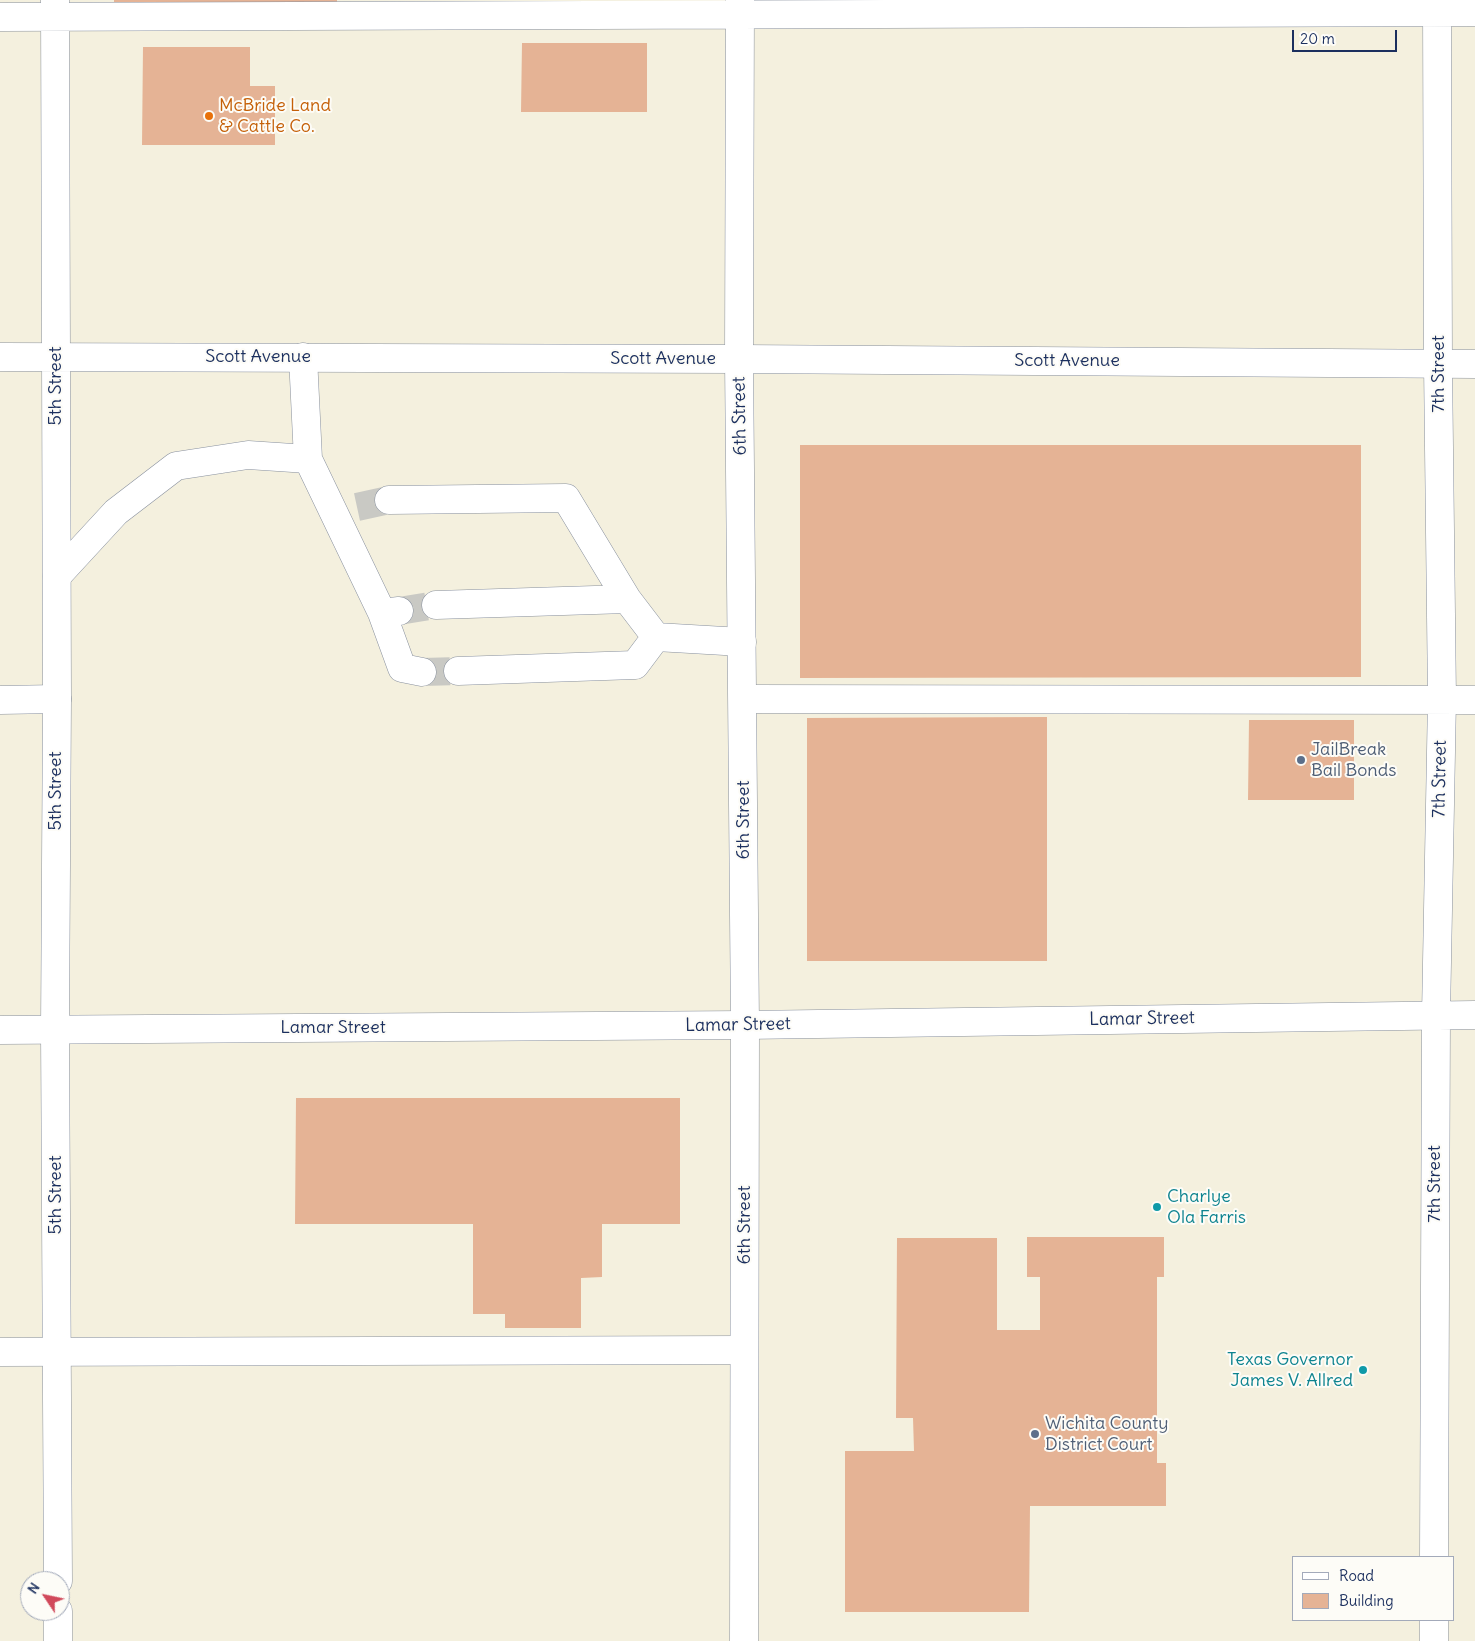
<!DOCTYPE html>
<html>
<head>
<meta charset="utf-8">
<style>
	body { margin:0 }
	#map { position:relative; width:1475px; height:1641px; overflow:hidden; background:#f4f0de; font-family:Delius,sans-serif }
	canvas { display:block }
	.legend { position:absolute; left:1292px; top:1556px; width:162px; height:65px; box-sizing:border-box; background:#fdfcf7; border:1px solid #a3aaba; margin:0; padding:6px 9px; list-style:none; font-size:15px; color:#1b2f5e }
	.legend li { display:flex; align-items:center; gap:10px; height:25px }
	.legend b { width:25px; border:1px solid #a3aaba }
	.north { position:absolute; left:20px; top:1571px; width:50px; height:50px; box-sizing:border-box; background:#fdfcf7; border:1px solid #a3aaba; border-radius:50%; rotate:304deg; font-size:14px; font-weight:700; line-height:20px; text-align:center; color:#1b2f5e }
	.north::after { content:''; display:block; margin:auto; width:18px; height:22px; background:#d1495b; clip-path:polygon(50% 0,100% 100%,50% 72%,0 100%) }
	.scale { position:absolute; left:1292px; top:30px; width:105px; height:22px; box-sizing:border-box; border:2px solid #1b2f5e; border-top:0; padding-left:6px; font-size:15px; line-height:18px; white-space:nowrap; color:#1b2f5e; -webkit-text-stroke:4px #fdfcf7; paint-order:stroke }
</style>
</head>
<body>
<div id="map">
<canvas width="1475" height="1641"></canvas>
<ul class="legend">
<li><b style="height:6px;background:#fff"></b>Road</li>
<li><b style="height:14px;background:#e5b395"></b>Building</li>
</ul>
<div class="north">N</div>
<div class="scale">20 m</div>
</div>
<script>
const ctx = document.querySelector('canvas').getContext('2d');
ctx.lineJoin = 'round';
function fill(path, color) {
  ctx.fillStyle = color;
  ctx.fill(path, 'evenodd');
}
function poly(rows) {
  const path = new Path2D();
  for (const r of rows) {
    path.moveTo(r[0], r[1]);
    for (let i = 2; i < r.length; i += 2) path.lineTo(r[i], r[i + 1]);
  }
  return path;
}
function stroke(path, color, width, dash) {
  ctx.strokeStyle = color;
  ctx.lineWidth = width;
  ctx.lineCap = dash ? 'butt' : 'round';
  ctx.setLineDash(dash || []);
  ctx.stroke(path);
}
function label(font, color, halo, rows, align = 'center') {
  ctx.font = font + ' Delius,sans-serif';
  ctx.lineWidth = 4;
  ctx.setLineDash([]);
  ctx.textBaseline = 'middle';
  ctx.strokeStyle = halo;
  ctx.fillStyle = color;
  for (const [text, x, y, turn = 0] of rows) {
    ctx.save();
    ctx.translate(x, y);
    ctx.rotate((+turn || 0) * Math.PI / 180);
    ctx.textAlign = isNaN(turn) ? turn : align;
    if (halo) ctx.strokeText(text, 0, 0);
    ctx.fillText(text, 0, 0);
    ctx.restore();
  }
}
fill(poly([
	[114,0,337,0,337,2,114,2],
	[522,43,647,43,647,112,521,112],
	[143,47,250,47,250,86,275,86,275,145,142,145],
	[800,445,1361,445,1361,677,800,678],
	[1047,717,1047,961,807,961,807,718],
	[1249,720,1354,720,1354,800,1248,800],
	[296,1098,680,1098,680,1224,602,1224,602,1277,581,1278,581,1328,505,1328,505,1314,473,1314,473,1224,295,1224],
	[1027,1237,1164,1237,1164,1277,1157,1277,1157,1463,1166,1463,1166,1506,1030,1506,1029,1612,845,1612,845,1451,914,1451,913,1418,896,1418,897,1238,997,1238,997,1330,1040,1330,1040,1277,1027,1277]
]), '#e5b395');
stroke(poly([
	[357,507,389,500],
	[399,611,436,605],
	[422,672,458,671]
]), '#c9c9c4', 28, [28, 14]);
const minor = poly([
	[55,0,56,356],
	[0,17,1475,12],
	[303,357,308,459,382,613,399,611],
	[739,359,740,0],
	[389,500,566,498,627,599],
	[57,576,116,512,176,466,248,455,308,459],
	[436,605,627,599,656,637,742,642],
	[382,613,402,668,422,672],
	[458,671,635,665,656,637],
	[743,699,1475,700],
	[0,700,57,699],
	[0,1030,745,1025,1475,1015],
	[0,1352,744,1350],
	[1434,1557,1436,1015,1442,699,1438,364,1437,0],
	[1434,1641,1434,1620]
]);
const major = poly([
	[56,356,57,699,55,1030,58,1581],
	[0,357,739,359,1475,364],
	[739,359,745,1025,744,1641],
	[58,1611,58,1641]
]);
stroke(minor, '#88909e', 29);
stroke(major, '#88909e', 29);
stroke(minor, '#fff', 28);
stroke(major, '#fff', 28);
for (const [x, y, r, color] of [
	[209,116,5,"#e8710a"],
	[1301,760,5,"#5c6f8a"],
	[1157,1207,5,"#0f9aa8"],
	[1363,1370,5,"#0f9aa8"],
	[1035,1434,5,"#5c6f8a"]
]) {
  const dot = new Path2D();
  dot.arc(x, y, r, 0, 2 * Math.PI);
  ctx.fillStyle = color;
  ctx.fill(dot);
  stroke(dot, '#fdfcf7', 2);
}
label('18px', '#c56008', '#fdfcf7', [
	["McBride Land",219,106],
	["& Cattle Co.",219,127]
], 'left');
label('18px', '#1b2f5e', '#fdfcf7', [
	["Scott Avenue",258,357],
	["Scott Avenue",663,359],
	["Scott Avenue",1067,361],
	["7th Street",1439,374,-90],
	["5th Street",56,386,-90],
	["6th Street",740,416,-91],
	["7th Street",1440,779,-89],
	["5th Street",56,791,-90],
	["6th Street",744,820,-90],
	["Lamar Street",1142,1019,-1],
	["Lamar Street",738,1025,-1],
	["Lamar Street",333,1028],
	["7th Street",1435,1184,-90],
	["5th Street",56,1195,-90],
	["6th Street",745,1225,-90]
]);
label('18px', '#4e5e75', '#fdfcf7', [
	["JailBreak",1311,750],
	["Bail Bonds",1311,771],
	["Wichita County",1045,1424],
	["District Court",1045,1445]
], 'left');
label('18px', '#0d838f', '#fdfcf7', [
	["Charlye",1167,1197],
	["Ola Farris",1167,1218],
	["Texas Governor",1353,1360,"right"],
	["James V. Allred",1353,1381,"right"]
], 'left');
</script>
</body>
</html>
